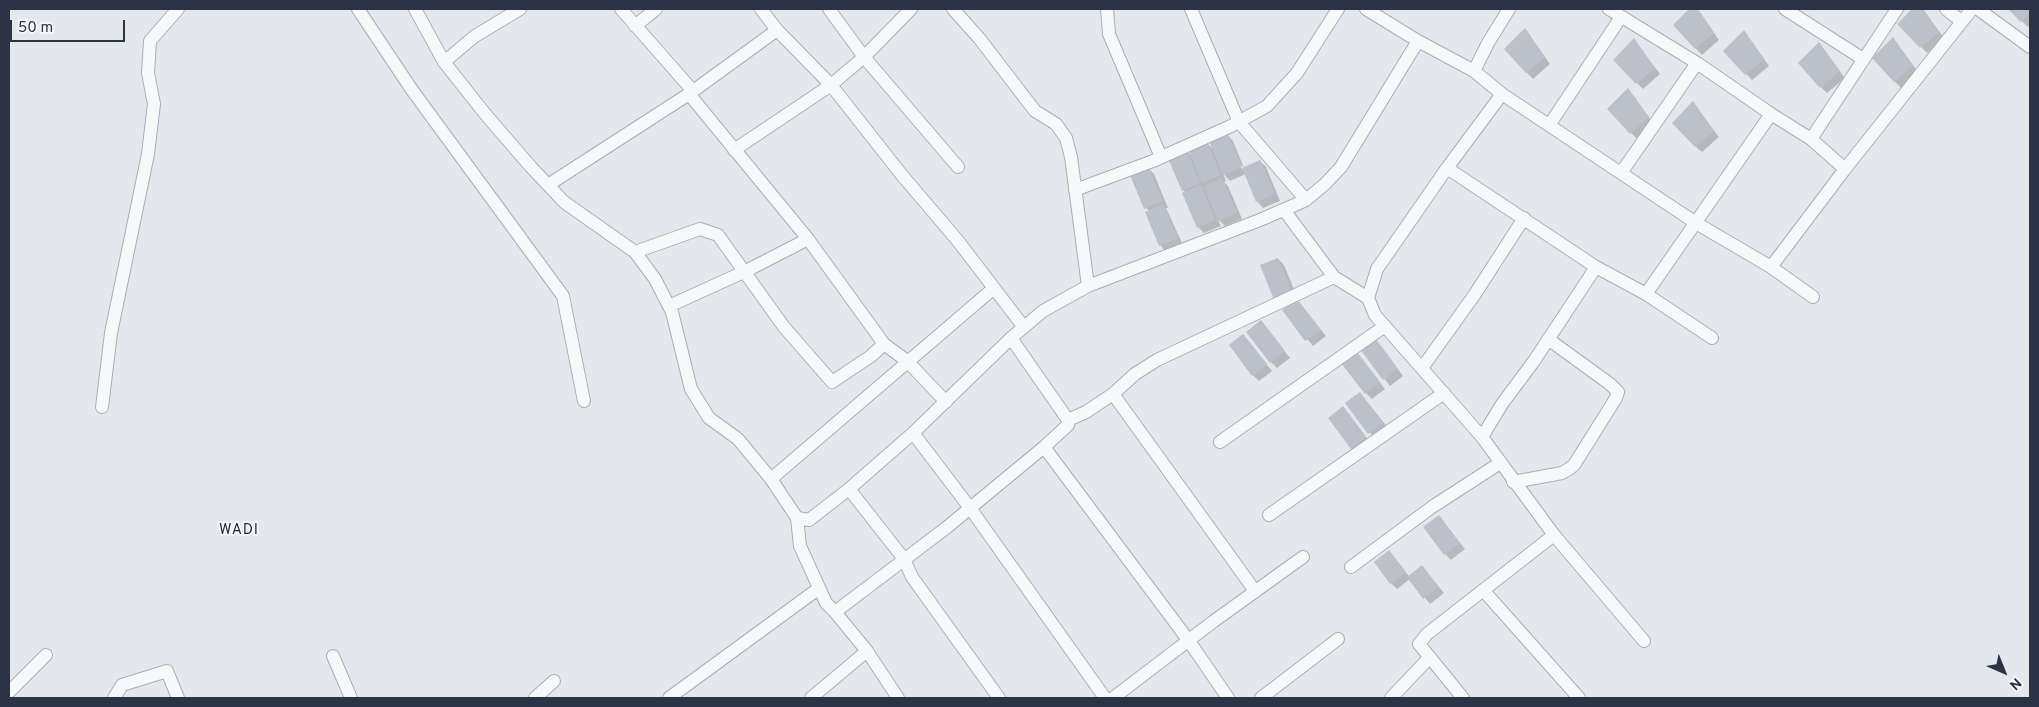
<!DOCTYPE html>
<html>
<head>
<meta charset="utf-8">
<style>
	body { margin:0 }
	#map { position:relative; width:2039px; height:707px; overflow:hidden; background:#e4e7ec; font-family:Overpass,sans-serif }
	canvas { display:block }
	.frame { position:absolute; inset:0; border:10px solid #2b3445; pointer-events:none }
	.north { position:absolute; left:1979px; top:647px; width:50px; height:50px; -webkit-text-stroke:4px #f4f6f9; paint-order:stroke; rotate:136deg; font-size:14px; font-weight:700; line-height:20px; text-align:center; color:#2b3445 }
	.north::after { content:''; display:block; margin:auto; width:18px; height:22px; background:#2b3445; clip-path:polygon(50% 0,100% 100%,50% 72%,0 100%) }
	.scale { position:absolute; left:10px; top:20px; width:115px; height:22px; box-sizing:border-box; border:2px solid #2b3445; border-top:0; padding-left:6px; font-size:15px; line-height:18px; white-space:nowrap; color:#2b3445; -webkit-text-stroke:4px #f4f6f9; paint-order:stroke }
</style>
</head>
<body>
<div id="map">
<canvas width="2039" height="707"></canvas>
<div class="frame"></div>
<div class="north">N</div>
<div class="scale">50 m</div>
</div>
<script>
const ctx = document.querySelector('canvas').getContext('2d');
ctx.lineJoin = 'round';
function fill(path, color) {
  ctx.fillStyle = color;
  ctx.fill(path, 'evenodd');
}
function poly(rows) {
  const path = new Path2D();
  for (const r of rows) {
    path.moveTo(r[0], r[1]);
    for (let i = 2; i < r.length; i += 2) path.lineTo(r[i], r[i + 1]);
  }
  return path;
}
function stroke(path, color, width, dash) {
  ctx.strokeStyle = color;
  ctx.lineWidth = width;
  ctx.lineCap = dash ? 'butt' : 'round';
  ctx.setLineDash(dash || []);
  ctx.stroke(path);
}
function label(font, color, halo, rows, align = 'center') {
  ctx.font = font + ' Overpass,sans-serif';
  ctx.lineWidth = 4;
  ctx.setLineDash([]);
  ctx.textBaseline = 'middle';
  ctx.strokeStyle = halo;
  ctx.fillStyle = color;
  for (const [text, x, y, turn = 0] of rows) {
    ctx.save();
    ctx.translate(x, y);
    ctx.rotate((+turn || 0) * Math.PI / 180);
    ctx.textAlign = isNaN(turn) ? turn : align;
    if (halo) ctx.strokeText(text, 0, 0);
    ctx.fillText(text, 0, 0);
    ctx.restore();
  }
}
fill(poly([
	[1691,9,1697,9,1700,12,1719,40,1702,55,1674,25],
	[1914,9,1923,9,1944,38,1927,53,1899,24],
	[2010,9,2030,9,2030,25,2028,27],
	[1525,29,1550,64,1533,79,1505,49],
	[1744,31,1769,66,1752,80,1725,51],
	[1893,38,1919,73,1901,88,1873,58],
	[1634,40,1660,74,1643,89,1637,83],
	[1819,44,1845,78,1827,93,1821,87],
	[1628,90,1654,124,1637,139,1631,133],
	[1693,103,1719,137,1702,152,1695,146],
	[1227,134,1233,141,1244,168,1260,161,1266,167,1280,201,1263,208,1257,201,1246,174,1230,181,1223,173,1226,181,1224,182,1228,186,1242,219,1225,226,1217,218,1221,226,1204,233,1198,227,1186,193,1183,190,1186,150,1193,157,1206,142,1213,149],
	[1238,162,1243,167,1246,172,1236,164],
	[1148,168,1154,174,1168,208,1166,208,1183,245,1166,252,1160,245,1149,211,1146,208],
	[1278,259,1284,265,1298,299,1281,306],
	[1297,300,1326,336,1313,346,1284,310],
	[1261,322,1290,358,1277,368,1271,362],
	[1243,335,1272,371,1259,381,1253,375],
	[1381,346,1403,376,1390,386,1362,350],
	[1356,353,1385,389,1372,399,1366,393],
	[1360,393,1389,429,1375,439,1347,404],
	[1349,414,1371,444,1358,454,1352,448],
	[1439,517,1465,549,1451,560,1445,554],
	[1389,552,1409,576,1422,567,1444,593,1430,604,1410,579,1397,589,1391,583]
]), '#0003');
fill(poly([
	[1689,9,1697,9,1714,33,1695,49,1673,25],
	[1912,9,1923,9,1939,32,1920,48,1897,24],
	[2008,9,2030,9,2030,14,2021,22],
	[1525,28,1545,57,1526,73,1504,49],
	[1744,30,1764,59,1745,75,1723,51],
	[1893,37,1913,66,1894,82,1872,58],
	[1634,38,1655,68,1636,84,1613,60],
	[1819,42,1840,71,1820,88,1798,63],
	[1628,88,1649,117,1630,134,1607,109],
	[1693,101,1714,131,1695,147,1672,123],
	[1227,133,1242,167,1223,175,1209,141],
	[1206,141,1221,175,1202,183,1188,148],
	[1186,148,1200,183,1182,191,1167,156],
	[1260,160,1275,194,1256,202,1242,168],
	[1148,167,1163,201,1144,209,1130,175],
	[1222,178,1237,213,1218,221,1204,186],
	[1201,185,1215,220,1197,228,1182,193],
	[1163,204,1178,238,1159,246,1145,212],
	[1278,258,1292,292,1274,300,1260,265],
	[1297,299,1321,330,1305,341,1282,310],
	[1261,320,1285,351,1270,363,1246,332],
	[1243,334,1267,364,1252,376,1229,345],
	[1375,338,1398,369,1383,380,1360,349],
	[1357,352,1380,382,1365,394,1341,363],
	[1360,392,1383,423,1368,434,1345,403],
	[1343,406,1366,437,1351,449,1328,418],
	[1439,515,1460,543,1444,555,1423,527],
	[1389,550,1406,572,1390,584,1374,562],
	[1422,565,1439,587,1423,599,1407,577]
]), '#bbc0ca');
const street = poly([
	[358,9,412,90,563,296,584,401],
	[415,9,444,62,486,115,531,167,564,202,635,252,655,279,672,312,691,389,709,418,738,439,771,479,797,518,800,546,826,603,835,612,867,651,898,698],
	[621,9,693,91],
	[761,9,777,30,831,85,901,174,958,241,1023,326],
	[829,9,864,57,958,167],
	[953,9,979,38,1035,111,1056,124,1066,138,1071,157,1088,286],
	[1107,9,1109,34,1161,157],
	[1191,9,1239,122,1306,200],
	[1366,9,1418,41,1474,71,1488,43,1509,9],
	[1609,9,1697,63,1771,114,1811,139,1845,169],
	[1785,9,1863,59],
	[1946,9,1961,21],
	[1978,9,2030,47],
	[635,26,656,9],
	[444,62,475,36,520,9],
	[1474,71,1502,94,1696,223,1771,267,1845,169,1972,9],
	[689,94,808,239,884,344,907,361,946,402],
	[1502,94,1447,168,1377,269,1368,298,1375,315,1482,437,1554,535,1644,641],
	[1550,124,1621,17],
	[1811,139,1897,9],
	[734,150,831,85,864,57,911,9],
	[1447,168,1596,267,1646,294,1771,114],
	[1621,173,1697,63],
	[548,185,689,94,777,30],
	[1075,190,1153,161,1231,126,1267,106,1297,73,1338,9],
	[1284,210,1334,277,1368,298],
	[635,252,700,229,718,235,784,327,832,382,871,356,884,344],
	[1771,267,1813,297],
	[1646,294,1712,338],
	[669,306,746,271,808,239],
	[1011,338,1043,311,1088,286,1260,220,1306,200,1325,184,1341,167,1418,41],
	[1422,368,1475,294,1524,218],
	[1113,394,1255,591],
	[102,407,111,333,148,154,154,104,148,73,150,41,178,9],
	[1068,420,1086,412,1113,394,1135,374,1157,360,1334,277],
	[913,433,970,508,1105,698],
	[1482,437,1502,404,1534,361,1596,267],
	[1220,442,1385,326],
	[771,479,994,288],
	[1513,482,1562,473,1569,469,1574,465,1616,398,1618,392,1610,384,1548,339],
	[849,489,904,559,912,577,999,698],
	[1269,515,1444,393],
	[797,518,809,520,849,489,913,433,1011,338,1068,420,1068,425,1044,447,1189,641,1228,698],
	[1351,567,1432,507,1500,463],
	[1483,590,1579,698],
	[835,612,946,528,1044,447],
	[333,656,351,698],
	[9,692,46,655],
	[114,698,122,685,167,671,178,698],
	[535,698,554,681],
	[669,698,818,589],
	[811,698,867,651],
	[1113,698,1214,621,1303,557],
	[1261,698,1338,639],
	[1391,698,1429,658],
	[1463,698,1419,644,1427,634,1554,535]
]);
stroke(street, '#a9aeb7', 14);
stroke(street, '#f7f8fa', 12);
ctx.letterSpacing = '1px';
label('15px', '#1d2536', '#f4f6f9', [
	["WADI",239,531]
]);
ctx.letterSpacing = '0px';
</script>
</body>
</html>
